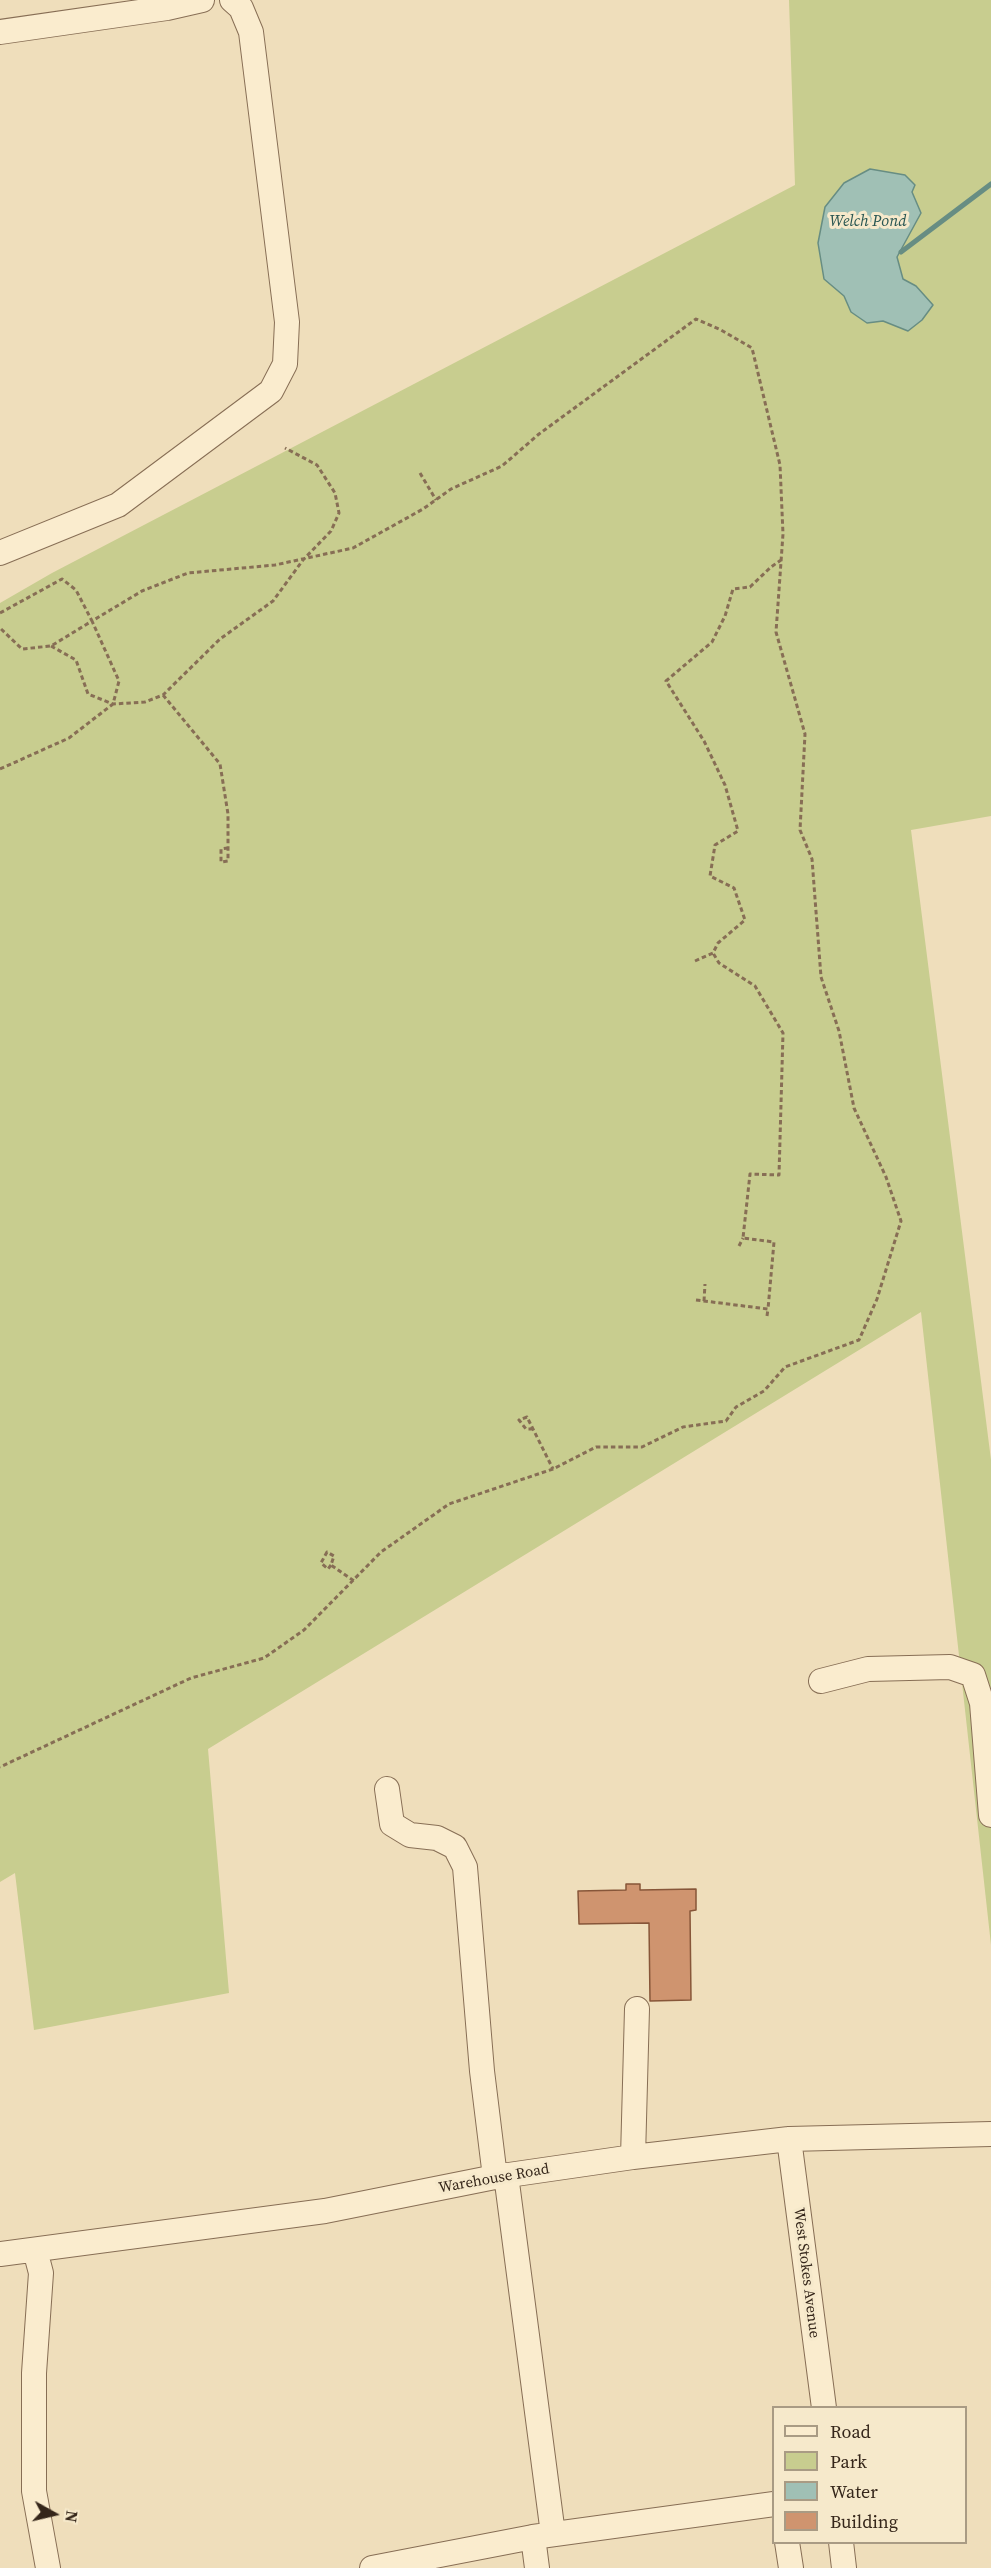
<!DOCTYPE html>
<html>
<head>
<meta charset="utf-8">
<style>
	body { margin:0 }
	#map { position:relative; width:991px; height:2568px; overflow:hidden; background:#efdebb; font-family:"Source Serif 4",serif }
	canvas { display:block }
	.legend { position:absolute; left:772px; top:2406px; width:195px; height:138px; box-sizing:border-box; background:#f6e9cb; border:2px solid #a99b84; margin:0; padding:8px 10px; list-style:none; font-size:18px; color:#35261a }
	.legend li { display:flex; align-items:center; gap:12px; height:30px }
	.legend b { width:30px; border:2px solid #a99b84 }
	.north { position:absolute; left:24px; top:2484px; width:60px; height:60px; -webkit-text-stroke:4px #f6e9cb; paint-order:stroke; rotate:98deg; font-size:16px; font-weight:700; line-height:24px; text-align:center; color:#35261a }
	.north::after { content:''; display:block; margin:auto; width:21px; height:27px; background:#35261a; clip-path:polygon(50% 0,100% 100%,50% 72%,0 100%) }
</style>
</head>
<body>
<div id="map">
<canvas width="991" height="2568"></canvas>
<ul class="legend">
<li><b style="height:8px;background:#faecce"></b>Road</li>
<li><b style="height:16px;background:#c8cd8f"></b>Park</li>
<li><b style="height:16px;background:#a0c0b5"></b>Water</li>
<li><b style="height:16px;background:#cf946f"></b>Building</li>
</ul>
<div class="north">N</div>
</div>
<script>
const ctx = document.querySelector('canvas').getContext('2d');
ctx.lineJoin = 'round';
function fill(path, color) {
  ctx.fillStyle = color;
  ctx.fill(path, 'evenodd');
}
function poly(rows) {
  const path = new Path2D();
  for (const r of rows) {
    path.moveTo(r[0], r[1]);
    for (let i = 2; i < r.length; i += 2) path.lineTo(r[i], r[i + 1]);
  }
  return path;
}
function stroke(path, color, width, dash) {
  ctx.strokeStyle = color;
  ctx.lineWidth = width;
  ctx.lineCap = dash ? 'butt' : 'round';
  ctx.setLineDash(dash || []);
  ctx.stroke(path);
}
function label(font, color, halo, rows, align = 'center') {
  ctx.font = font + ' "Source Serif 4",serif';
  ctx.lineWidth = 6;
  ctx.setLineDash([]);
  ctx.textBaseline = 'middle';
  ctx.strokeStyle = halo;
  ctx.fillStyle = color;
  for (const [text, x, y, turn = 0] of rows) {
    ctx.save();
    ctx.translate(x, y);
    ctx.rotate((+turn || 0) * Math.PI / 180);
    ctx.textAlign = isNaN(turn) ? turn : align;
    if (halo) ctx.strokeText(text, 0, 0);
    ctx.fillText(text, 0, 0);
    ctx.restore();
  }
}
fill(poly([
	[789,0,991,0,991,816,911,830,991,1460,991,1945,921,1312,208,1749,229,1993,34,2030,15,1873,0,1882,0,603,52,573,795,185]
]), '#c8cd8f');
const water = poly([
	[870,169,905,175,915,185,912,192,921,213,897,257,903,279,916,286,933,305,922,320,908,331,883,321,867,323,851,312,844,296,824,279,818,243,825,207,844,183,870,169]
]);
fill(water, '#a0c0b5');
stroke(water, '#678d83', 1.5);
stroke(poly([
	[901,252,991,184]
]), '#678d83', 5);
const building = poly([
	[626,1884,640,1884,640,1890,696,1889,696,1910,690,1911,691,2000,650,2001,649,1923,579,1924,578,1891,626,1890,626,1884]
]);
fill(building, '#cf946f');
stroke(building, '#875639', 1.5);
const minor = poly([
	[0,32,167,8,202,0],
	[0,553,118,505,271,391,285,364,287,322,251,32,241,8,232,0],
	[821,1681,868,1669,950,1667,973,1675,982,1703,991,1815],
	[387,1789,392,1824,410,1835,437,1838,455,1847,465,1867,482,2071,495,2177],
	[789,2139,824,2408],
	[633,2157,637,2009],
	[506,2175,553,2534],
	[35,2250,41,2273,34,2373,34,2491,48,2568],
	[0,2254,325,2211,495,2177,633,2157,789,2139,991,2134],
	[787,2542,791,2568],
	[841,2542,844,2568],
	[372,2568,533,2537],
	[537,2568,533,2537,774,2504]
]);
stroke(minor, '#876e55', 26);
stroke(poly([
	[420,473,436,500],
	[0,613,62,579,76,590,92,621,51,646,22,649,0,628],
	[51,646,76,660,88,694,113,704,145,702,163,695,220,639,273,601,303,560,331,531,339,513,335,493,317,465,285,448],
	[163,695,220,764,228,814,228,861,221,862,221,849,228,848],
	[0,769,69,738,113,704,119,681,92,621,142,591,188,573,275,565,353,548,423,509,451,489,502,466,539,434,696,319,721,330,752,348,780,465,783,534,776,632,805,734,800,830,812,859,821,977,839,1031,854,1108,886,1177,901,1221,877,1299,859,1340,785,1367,764,1391,736,1407,726,1421,683,1427,642,1447,596,1447,553,1469,449,1504,381,1552,304,1630,264,1658,191,1678,0,1767],
	[695,961,713,953,718,943,745,920,734,888,710,876,715,845,738,831,725,785,704,741,666,681,712,642,725,616,733,589,750,587,771,567,781,560],
	[739,1246,743,1238],
	[696,1300,768,1309,774,1242,743,1238,750,1174,779,1175,783,1033,755,986,719,963,713,953],
	[704,1301,705,1284],
	[767,1316,768,1309],
	[533,1429,526,1429,519,1420,527,1417,553,1469],
	[331,1565,328,1569,321,1563,327,1552,334,1556,331,1565,354,1581]
]), '#876e55', 3, [4.5, 3]);
stroke(minor, '#faecce', 24);
label('15px', '#35261a', '#f6e9cb', [
	["Warehouse Road",494,2179,-10],
	["West Stokes Avenue",806,2273,83]
]);
label('italic 16px', '#295652', '#f6e9cb', [
	["Welch Pond",868,222]
]);
</script>
</body>
</html>
